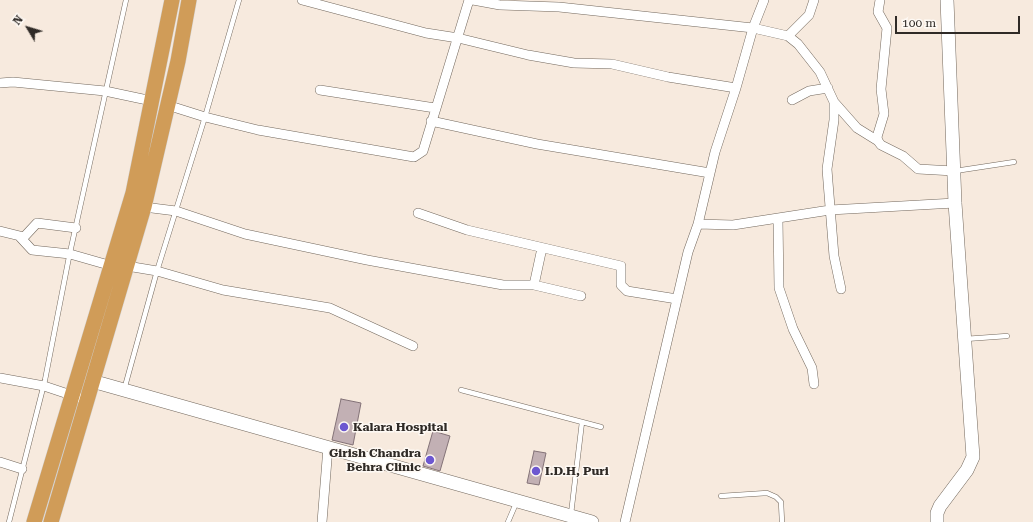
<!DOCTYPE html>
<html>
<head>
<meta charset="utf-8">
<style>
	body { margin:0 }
	#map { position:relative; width:1033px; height:522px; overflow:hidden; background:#f7eade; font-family:"Roboto Serif",serif }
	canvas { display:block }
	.north { position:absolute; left:8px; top:8px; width:40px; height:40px; -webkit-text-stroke:3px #fef9f4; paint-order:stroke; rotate:308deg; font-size:11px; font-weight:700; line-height:16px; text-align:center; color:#2f2a26 }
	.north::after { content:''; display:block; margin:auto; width:14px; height:18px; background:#2f2a26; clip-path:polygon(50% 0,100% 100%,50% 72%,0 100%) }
	.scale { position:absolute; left:895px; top:16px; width:125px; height:18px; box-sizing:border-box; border:2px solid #2f2a26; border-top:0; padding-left:5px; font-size:12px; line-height:14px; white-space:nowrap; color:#2f2a26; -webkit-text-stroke:3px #fef9f4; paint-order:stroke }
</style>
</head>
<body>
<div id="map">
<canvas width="1033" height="522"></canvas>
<div class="north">N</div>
<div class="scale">100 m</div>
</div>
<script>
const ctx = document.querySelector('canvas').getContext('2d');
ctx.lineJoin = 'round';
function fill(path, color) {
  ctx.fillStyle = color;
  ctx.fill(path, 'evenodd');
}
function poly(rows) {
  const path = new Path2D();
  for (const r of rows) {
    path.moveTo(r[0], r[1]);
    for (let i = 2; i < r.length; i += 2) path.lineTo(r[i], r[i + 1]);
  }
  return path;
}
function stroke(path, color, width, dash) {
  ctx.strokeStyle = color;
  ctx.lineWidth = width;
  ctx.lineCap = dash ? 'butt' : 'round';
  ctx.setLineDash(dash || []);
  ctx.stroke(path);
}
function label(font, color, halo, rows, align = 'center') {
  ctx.font = font + ' "Roboto Serif",serif';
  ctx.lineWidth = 3;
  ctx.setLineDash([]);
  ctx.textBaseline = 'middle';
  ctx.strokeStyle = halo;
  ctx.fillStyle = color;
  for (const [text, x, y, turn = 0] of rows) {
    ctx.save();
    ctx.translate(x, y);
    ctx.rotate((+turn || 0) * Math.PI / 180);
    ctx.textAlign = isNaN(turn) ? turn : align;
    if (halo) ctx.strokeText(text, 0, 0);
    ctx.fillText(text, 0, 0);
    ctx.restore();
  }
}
const building = poly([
	[341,399,361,403,353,445,332,440,341,399],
	[433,431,450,436,440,471,423,466,433,431],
	[534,451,546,453,539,485,527,483,534,451]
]);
fill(building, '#c2b0b4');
stroke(building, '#837277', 1);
const service = poly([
	[955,171,1014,162],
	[965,339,1007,336],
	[124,390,157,271,205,117,239,0],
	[461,390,601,427],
	[721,496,767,493,776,497,781,502,782,522],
	[571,514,582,422],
	[9,522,45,380,69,257,126,0],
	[508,522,517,501]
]);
const minor = poly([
	[302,0,426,33,458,38,528,55,574,63,612,64,668,77,736,88],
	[473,0,500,5,559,7,753,28,788,36,798,44,820,72,834,102,834,120,827,169,828,182,834,256,841,289],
	[880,0,878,12,887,28,881,89,884,114,877,137,878,141,881,145,903,156,918,169,954,171],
	[788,36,809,15,814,0],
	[0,83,13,82,105,91,152,101],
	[320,90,435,108],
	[792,100,809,91,828,88],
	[834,102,857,128,878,141],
	[167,105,205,117,258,130,414,157,423,151,469,0],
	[431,121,537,144,710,173],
	[144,207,176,211,245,234,367,260,503,285,534,285,581,296],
	[418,213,467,230,621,266,621,285,627,291,677,299],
	[778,219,779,288,793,329,812,368,814,384],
	[698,224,733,225,830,210,955,203],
	[0,231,24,237,37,223,76,228],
	[20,237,32,250,70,254,112,266,127,266,157,271,223,290,330,308,413,346],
	[534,285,542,248],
	[0,378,44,386,86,400],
	[0,462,22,469],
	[322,522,328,447],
	[625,522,688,252,698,224,715,152,736,88,753,28,764,0]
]);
const secondary = poly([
	[92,381,592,522],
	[937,522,937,513,940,506,967,470,973,457,955,203,947,0]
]);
const trunk = poly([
	[34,522,133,193,172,0],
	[51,522,144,207,178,61,189,0]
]);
stroke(service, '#73685d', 5.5);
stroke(minor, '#73685d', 10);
stroke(secondary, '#73685d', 14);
stroke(trunk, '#d1d0cf', 16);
stroke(service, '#fff', 4.5);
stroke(minor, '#fff', 9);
stroke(secondary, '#fff', 13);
stroke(trunk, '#d09c58', 15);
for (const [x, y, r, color] of [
	[344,427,5,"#6c57d0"],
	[430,460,5,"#6c57d0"],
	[536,471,5,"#6c57d0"]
]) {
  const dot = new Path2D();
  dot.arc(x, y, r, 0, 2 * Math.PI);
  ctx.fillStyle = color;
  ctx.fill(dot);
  stroke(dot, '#fef9f4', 1.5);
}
label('bold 12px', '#2f2a26', '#fef9f4', [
	["Kalara Hospital",353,427],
	["Girish Chandra",421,453,"right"],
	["Behra Clinic",421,467,"right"],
	["I.D.H, Puri",545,471]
], 'left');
</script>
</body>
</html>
